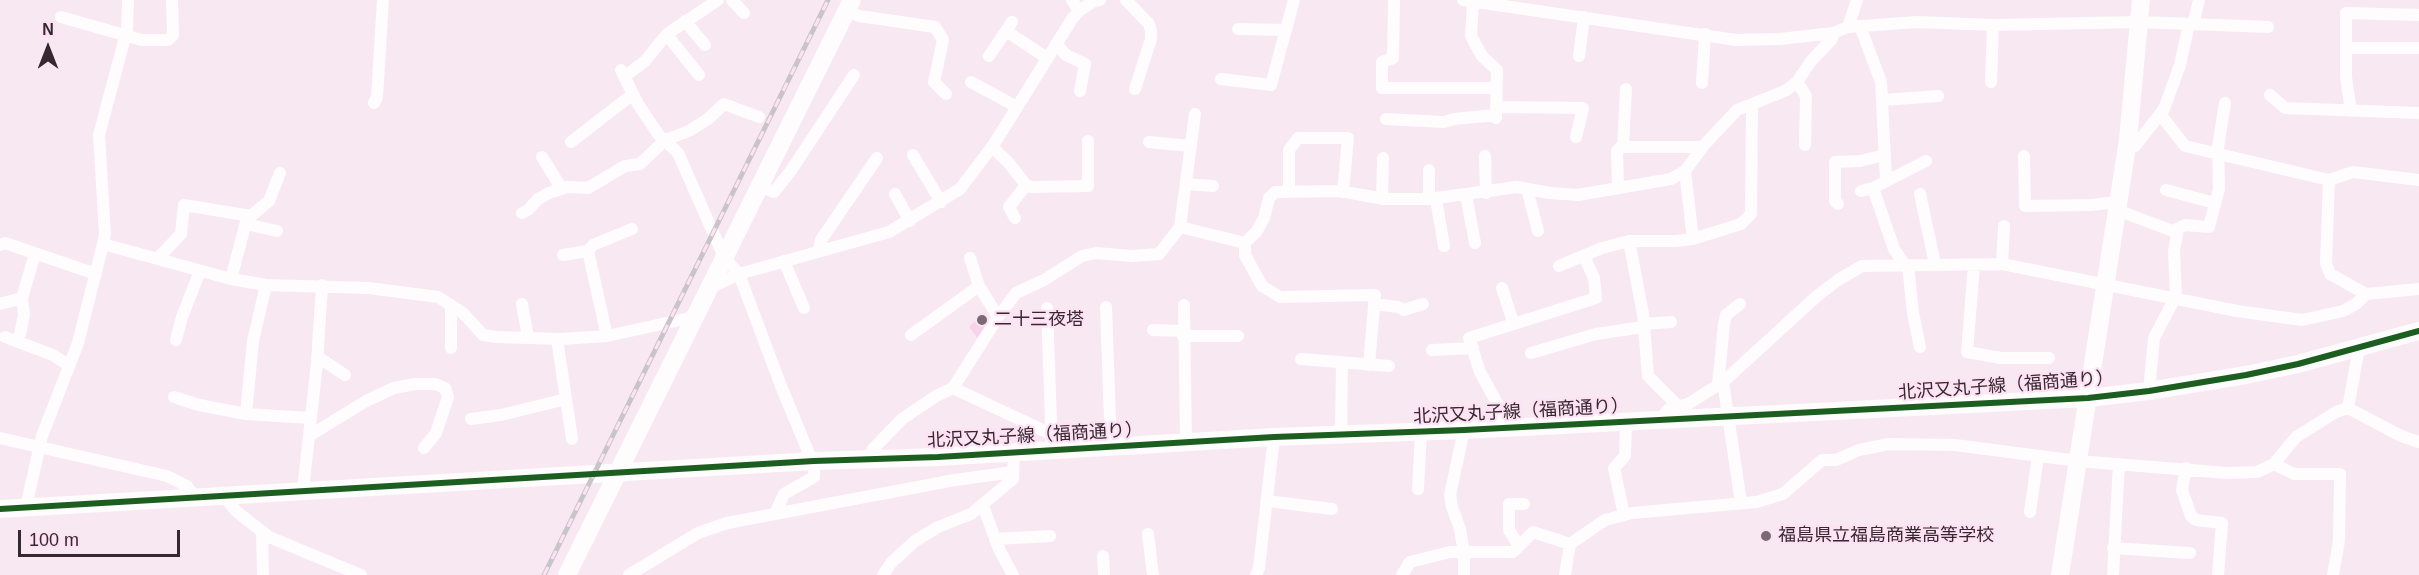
<!DOCTYPE html>
<html>
<head>
<meta charset="utf-8">
<style>
	body { margin:0 }
	#map { position:relative; width:2419px; height:575px; overflow:hidden; background:#f8e8f2; font-family:Arial,sans-serif }
	canvas { display:block }
	.north { position:absolute; left:18px; top:18px; width:60px; height:60px; -webkit-text-stroke:4px #fee2f4; paint-order:stroke; rotate:0deg; font-size:16px; font-weight:700; line-height:24px; text-align:center; color:#352830 }
	.north::after { content:''; display:block; margin:auto; width:21px; height:27px; background:#352830; clip-path:polygon(50% 0,100% 100%,50% 72%,0 100%) }
	.scale { position:absolute; left:18px; top:530px; width:162px; height:27px; box-sizing:border-box; border:3px solid #352830; border-top:0; padding-left:8px; font-size:18px; line-height:21px; white-space:nowrap; color:#352830; -webkit-text-stroke:4px #fee2f4; paint-order:stroke }
</style>
</head>
<body>
<div id="map">
<canvas width="2419" height="575"></canvas>
<div class="north">N</div>
<div class="scale">100 m</div>
</div>
<script>
const ctx = document.querySelector('canvas').getContext('2d');
ctx.lineJoin = 'round';
function fill(path, color) {
  ctx.fillStyle = color;
  ctx.fill(path, 'evenodd');
}
function poly(rows) {
  const path = new Path2D();
  for (const r of rows) {
    path.moveTo(r[0], r[1]);
    for (let i = 2; i < r.length; i += 2) path.lineTo(r[i], r[i + 1]);
  }
  return path;
}
function stroke(path, color, width, dash) {
  ctx.strokeStyle = color;
  ctx.lineWidth = width;
  ctx.lineCap = dash ? 'butt' : 'round';
  ctx.setLineDash(dash || []);
  ctx.stroke(path);
}
function label(font, color, halo, rows, align = 'center') {
  ctx.font = font + ' Arial,"Noto Sans JP",sans-serif';
  ctx.lineWidth = 4.5;
  ctx.setLineDash([]);
  ctx.textBaseline = 'middle';
  ctx.strokeStyle = halo;
  ctx.fillStyle = color;
  for (const [text, x, y, turn = 0] of rows) {
    ctx.save();
    ctx.translate(x, y);
    ctx.rotate((+turn || 0) * Math.PI / 180);
    ctx.textAlign = isNaN(turn) ? turn : align;
    if (halo) ctx.strokeText(text, 0, 0);
    ctx.fillText(text, 0, 0);
    ctx.restore();
  }
}
fill(poly([
	[984,312,991,323,979,340,969,327]
]), '#f8d4eb');
stroke(poly([
	[732,0,744,13],
	[1072,0,1079,11],
	[1126,0,1149,24,1151,31,1151,39,1135,89],
	[1394,0,1393,58,1382,62,1382,88,1496,88],
	[1463,0,1736,40,1780,39,1833,33,1848,27,1917,22,1993,25,2139,22,2268,27],
	[1473,2,1471,36,1482,56,1497,70,1496,118],
	[847,11,859,16,935,27,943,40,934,82,946,94],
	[61,17,142,40,168,40,173,35,172,0],
	[685,21,705,45],
	[2193,24,2199,0],
	[1860,26,1881,82,1886,180],
	[1848,27,1857,0],
	[1238,29,1285,30],
	[1006,31,1047,58],
	[667,35,699,75],
	[1056,44,1066,55,1085,64,1080,91],
	[2346,48,2419,48],
	[989,56,1012,22],
	[1579,56,1584,17],
	[621,70,638,104,658,134,678,153,724,257,739,274,709,288],
	[624,77,645,61,667,34,718,0],
	[1221,79,1271,85,1294,0],
	[971,82,1017,107],
	[1797,82,1806,96,1805,145],
	[1991,82,1993,25],
	[1702,83,1705,34],
	[2270,95,2285,108,2419,113],
	[1883,100,1938,96],
	[374,103,377,97,383,0],
	[1496,107,1583,108,1576,137],
	[2351,111,2346,77,2346,13,2419,15],
	[1195,114,1180,227,1245,243,1257,231,1264,218,1269,198,1275,192,1340,191,1384,199,1429,199,1517,187,1550,193,1578,195,1671,179,1685,171,1705,144,1737,110,1785,91,1797,82,1811,61,1832,39,1833,33],
	[2160,114,2185,146,2329,180,2353,172,2419,180],
	[1386,119,1444,122,1454,119,1496,115],
	[571,142,633,94],
	[1149,142,1191,146],
	[992,147,1008,162,1026,185,1031,187,1088,186,1088,141],
	[1623,147,1626,89],
	[2126,148,2135,146,2164,109,2180,65,2189,24],
	[913,155,941,202],
	[1485,156,1486,193],
	[2024,156,2025,206,2090,205,2118,202],
	[542,157,562,189],
	[2329,180,2326,263,2330,274,2366,294,2419,289],
	[1186,184,1213,186],
	[760,186,774,192,790,172,854,75],
	[1618,188,1617,151,1621,147,1702,147],
	[1873,188,1894,249,1905,265],
	[1527,189,1538,231],
	[2166,190,2215,203],
	[1861,191,1873,188,1926,161],
	[1289,192,1289,150,1298,138,1348,138,1343,192],
	[895,194,910,221],
	[1920,194,1935,264],
	[1466,195,1475,243],
	[1382,199,1383,158],
	[1429,199,1429,170],
	[1436,199,1444,246],
	[1838,204,1835,201,1835,162,1860,161,1885,155],
	[2117,210,2173,231,2177,235,2174,251,2176,296,2154,338,2149,391],
	[522,213,528,210,538,199,549,193,567,187,588,188,625,166,640,164,665,140,689,131,708,119,724,104,759,117],
	[245,215,252,215,269,201,280,173],
	[1015,218,1009,207,1026,185],
	[246,224,277,231],
	[2173,231,2185,225,2209,227,2219,189,2218,147,2225,103],
	[1693,239,1741,224,1751,214,1752,106],
	[1629,241,1643,314,1648,376,1678,406],
	[1245,243,1245,255,1262,286,1280,297,1375,295,1369,365],
	[103,244,231,279,266,285,369,288,438,297,463,313,483,335,497,337,561,339,607,336,694,317],
	[0,245,5,243,96,274],
	[819,251,821,240,877,158],
	[563,255,588,251],
	[158,258,181,234,184,205,245,215,246,222,231,279],
	[970,258,979,286],
	[784,261,804,308],
	[2002,264,2004,226],
	[1908,265,1913,313,1920,347],
	[1974,265,1967,352,2001,358,2049,358],
	[1559,266,1602,248,1629,241,1676,241,1693,239,1685,171],
	[1502,288,1513,322],
	[0,304,22,298,35,254],
	[522,304,528,337],
	[1374,304,1398,307,1404,310,1423,304],
	[1184,305,1186,442],
	[1106,307,1111,447],
	[1047,308,1052,451],
	[998,317,1016,293,1044,280,1082,256,1096,253,1132,256,1159,254,1180,227],
	[1643,324,1671,322],
	[1153,330,1183,331],
	[20,334,24,315,22,298],
	[607,336,588,251,593,245,632,229],
	[1183,336,1238,336],
	[5,337,53,355,68,365],
	[557,339,572,439],
	[176,340,182,317,200,271],
	[451,348,451,305],
	[2359,348,2348,408,2401,436,2419,442],
	[1432,350,1473,348],
	[1531,353,1596,334,1643,327],
	[318,357,345,375],
	[1301,359,1389,366],
	[1718,385,1724,324,1726,315,1740,304],
	[953,388,1051,434],
	[174,397,199,405,246,414,311,418],
	[246,414,253,341,266,285],
	[471,419,501,415,566,399],
	[1658,421,1669,409,1688,404,1723,382],
	[1497,428,1497,403,1480,372,1469,338,1596,298,1594,278,1584,256],
	[1341,435,1342,362],
	[309,436,366,401,394,388,415,384,435,384,445,388,448,397,436,433,424,448],
	[0,438,167,476,187,486,194,497],
	[869,458,873,449,902,419,936,396,953,388,998,317,979,286,911,335],
	[812,461,781,386,739,274,889,232,960,189,994,144,1072,19,1079,11,1094,1,1100,0],
	[2274,464,2294,474,2340,474,2339,541,2333,575],
	[2186,468,2182,490,2191,516,2196,520,2222,523,2218,575],
	[1418,489,1421,432],
	[303,490,317,363,322,285],
	[223,495,236,511,269,537,361,575],
	[1267,501,1332,509],
	[1741,503,1723,382,1817,296,1838,280,1862,266,2002,264,2237,311,2302,320,2343,311,2356,304,2366,294],
	[983,506,999,549,1013,575],
	[26,507,42,436,78,343,103,244,105,234,99,135,127,30,128,0],
	[2030,512,2038,456],
	[775,514,784,494,814,477,814,461],
	[1624,515,1614,468,1625,456,1626,422],
	[262,532,263,575],
	[1148,534,1153,575],
	[995,539,1050,536],
	[1519,546,1509,530,1509,504,1524,504],
	[2113,548,2190,553],
	[1103,556,1104,575],
	[629,575,698,533,727,523,955,480,1013,472],
	[883,575,891,563,915,541,938,527,971,514,1013,479,1014,453],
	[1256,575,1259,568,1274,437],
	[1402,575,1410,562,1450,552,1513,552,1533,532,1570,544,1605,520,1632,513,1756,502,1783,494,1822,460,1836,460,1859,450,1889,444,1955,445,2078,461,2227,473,2257,472,2274,464,2296,437,2336,412,2348,408],
	[1464,575,1464,553,1460,529,1452,507,1450,495,1464,430],
	[1565,575,1570,544],
	[2113,575,2119,464]
]), '#fefcfd', 12);
stroke(poly([
	[0,509,814,461,938,457,1274,437,1464,430,2088,398,2149,391,2246,375,2298,364,2419,331],
	[567,575,852,0],
	[2060,575,2128,140,2141,0]
]), '#fefcfd', 18);
const rail = poly([
	[544,575,828,0]
]);
stroke(rail, '#c9c4c8', 5);
stroke(rail, '#fee2f4', 3, [9]);
stroke(poly([
	[0,509,814,461,938,457,1274,437,1464,430,2088,398,2149,391,2246,375,2298,364,2419,331]
]), '#1b5e20', 6);
for (const [x, y, r, color] of [
	[982,320,6,"#796b74"],
	[1766,536,6,"#796b74"]
]) {
  const dot = new Path2D();
  dot.arc(x, y, r, 0, 2 * Math.PI);
  ctx.fillStyle = color;
  ctx.fill(dot);
  stroke(dot, '#fee2f4', 2);
}
label('18px', '#352830', '#fee2f4', [
	["二十三夜塔",994,320],
	["福島県立福島商業高等学校",1778,536]
], 'left');
label('18px', '#352830', '#fee2f4', [
	["北沢又丸子線（福商通り）",2006,386,-4],
	["北沢又丸子線（福商通り）",1521,412,-3],
	["北沢又丸子線（福商通り）",1035,436,-3]
]);
</script>
</body>
</html>
